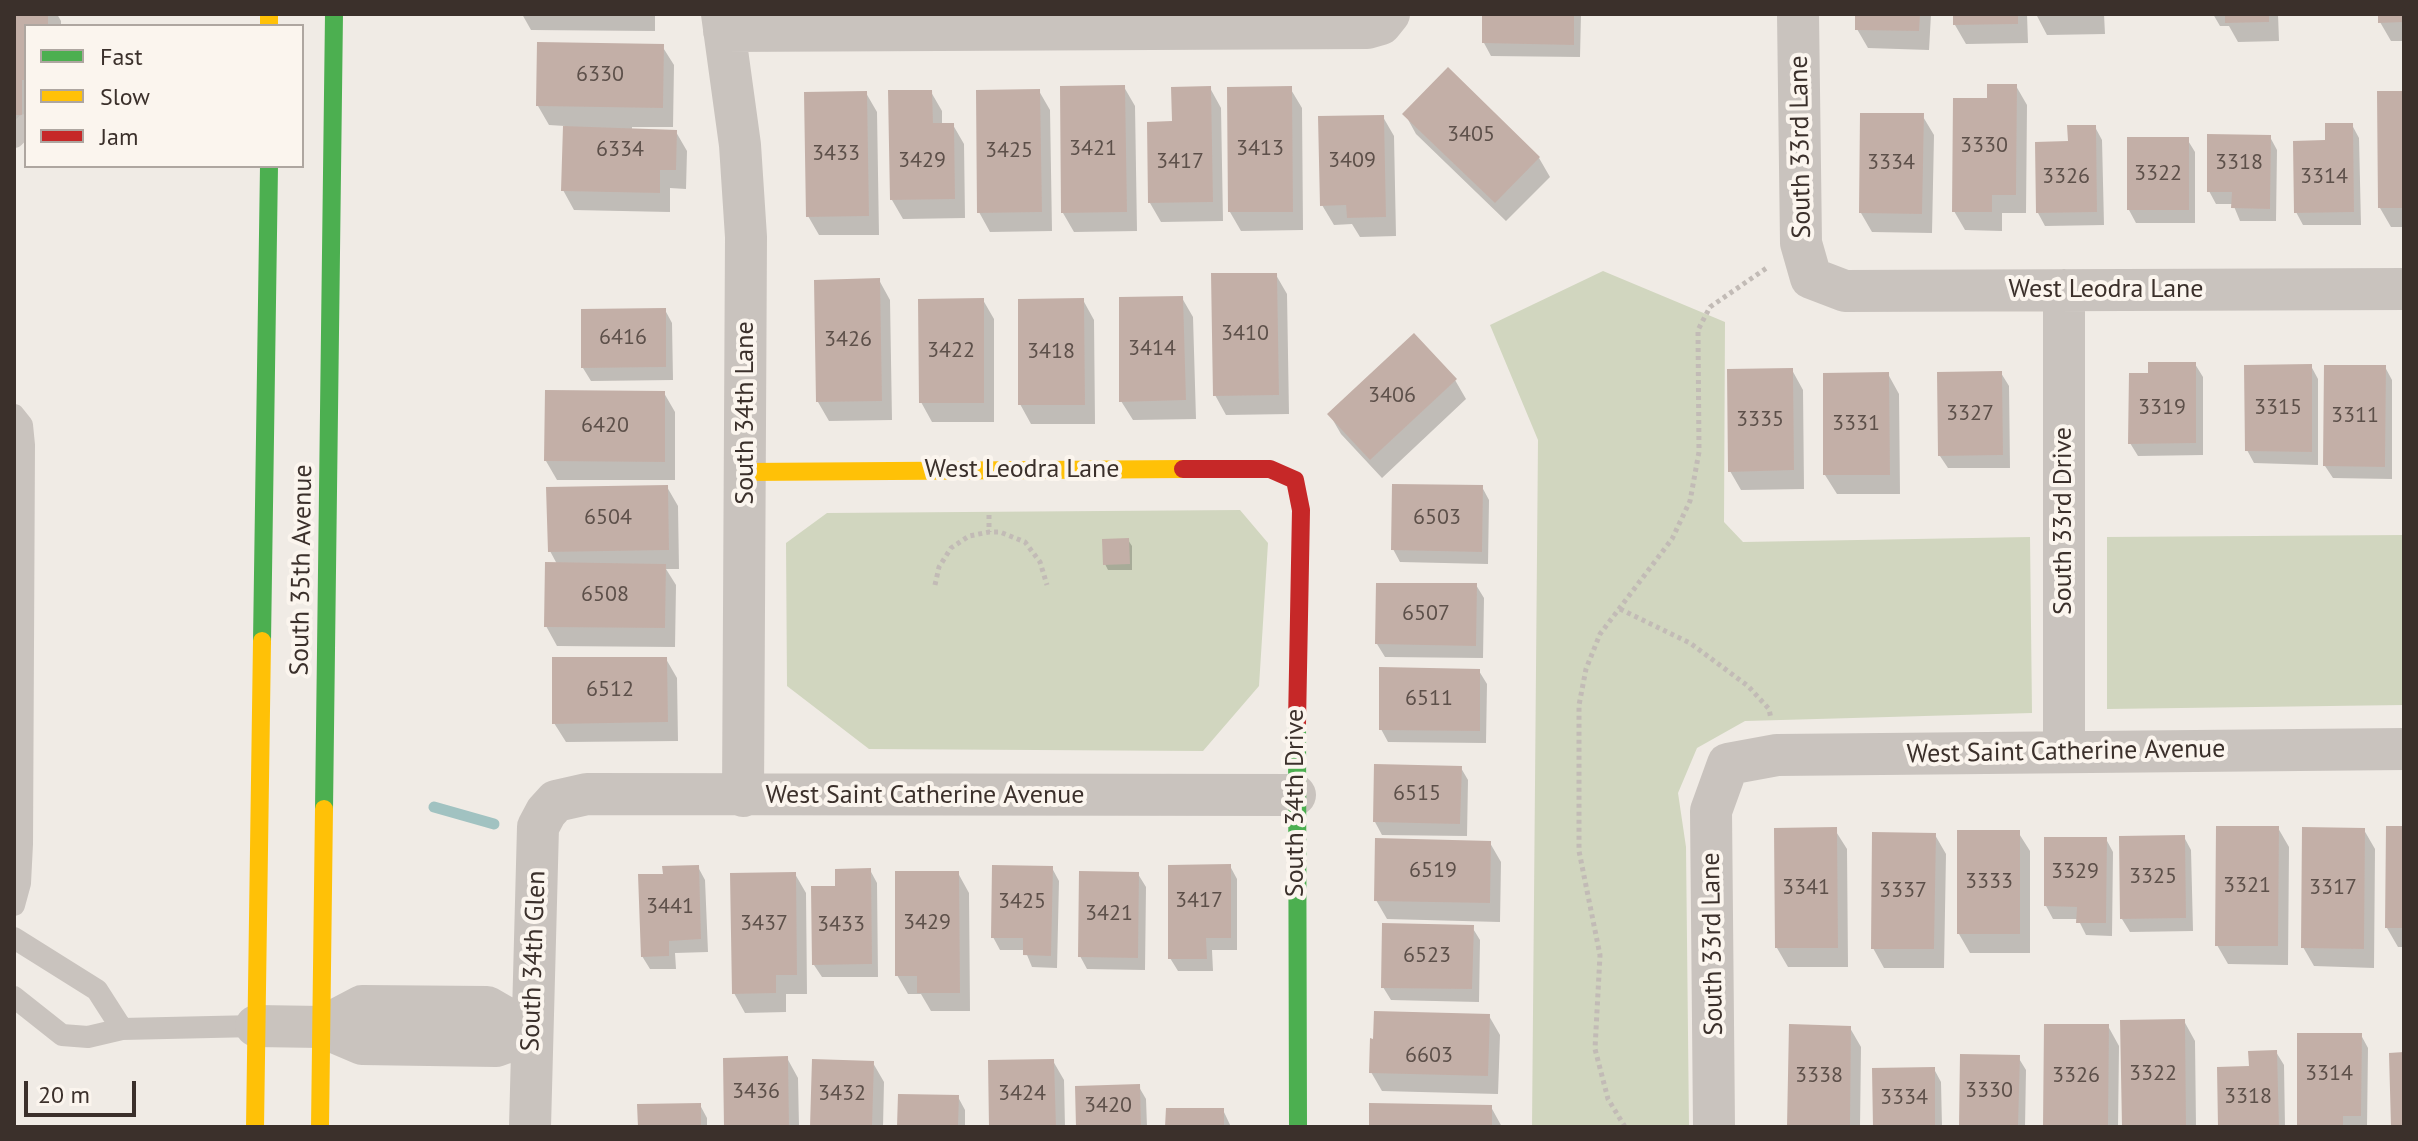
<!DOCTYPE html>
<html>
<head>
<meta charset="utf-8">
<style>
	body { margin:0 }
	#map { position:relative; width:2418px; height:1141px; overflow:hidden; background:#f0ebe5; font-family:"PT Sans",sans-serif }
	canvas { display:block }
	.frame { position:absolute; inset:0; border:16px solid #3b302b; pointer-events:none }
	.legend { position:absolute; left:24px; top:24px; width:280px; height:144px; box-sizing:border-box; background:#fbf5ee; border:2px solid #aea6a0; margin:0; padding:10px 14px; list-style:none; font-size:24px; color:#3b302b }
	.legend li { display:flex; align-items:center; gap:16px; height:40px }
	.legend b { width:40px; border:2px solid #aea6a0 }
	.scale { position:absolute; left:24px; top:1081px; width:112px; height:36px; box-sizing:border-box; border:4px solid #3b302b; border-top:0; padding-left:10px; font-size:24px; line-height:28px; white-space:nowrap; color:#3b302b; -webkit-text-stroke:6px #fbf5ee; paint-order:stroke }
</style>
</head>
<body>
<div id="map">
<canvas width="2418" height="1141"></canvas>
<div class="frame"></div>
<ul class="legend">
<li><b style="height:10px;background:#4caf50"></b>Fast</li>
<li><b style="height:10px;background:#ffc107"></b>Slow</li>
<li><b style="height:10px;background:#c62828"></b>Jam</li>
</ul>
<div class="scale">20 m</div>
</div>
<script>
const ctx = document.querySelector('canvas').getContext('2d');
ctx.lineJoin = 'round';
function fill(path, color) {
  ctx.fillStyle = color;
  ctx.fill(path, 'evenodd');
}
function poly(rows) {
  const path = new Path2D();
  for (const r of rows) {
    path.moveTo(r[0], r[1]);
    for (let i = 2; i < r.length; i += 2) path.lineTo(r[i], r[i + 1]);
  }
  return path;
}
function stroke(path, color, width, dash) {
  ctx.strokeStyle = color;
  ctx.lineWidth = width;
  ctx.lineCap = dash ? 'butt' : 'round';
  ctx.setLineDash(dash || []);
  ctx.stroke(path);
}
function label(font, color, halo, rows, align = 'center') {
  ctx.font = font + ' "PT Sans",sans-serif';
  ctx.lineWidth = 8;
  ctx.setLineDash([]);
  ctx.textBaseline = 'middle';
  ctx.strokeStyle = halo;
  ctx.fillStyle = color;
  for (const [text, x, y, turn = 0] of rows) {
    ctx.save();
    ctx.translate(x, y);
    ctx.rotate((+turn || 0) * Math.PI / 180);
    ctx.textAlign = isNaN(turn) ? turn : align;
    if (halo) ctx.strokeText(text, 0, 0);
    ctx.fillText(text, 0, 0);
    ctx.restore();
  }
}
fill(poly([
	[1603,271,1725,322,1724,522,1743,542,2030,537,2032,713,1745,721,1697,748,1678,793,1686,847,1689,1127,1532,1127,1538,440,1490,325],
	[1240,510,1268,543,1259,686,1203,751,869,749,787,686,786,543,827,513],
	[2404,535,2404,705,2107,709,2107,537]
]), '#d1d6bf');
fill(poly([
	[14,14,57,14,61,21,61,26,26,26,26,139,14,139],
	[522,14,655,14,655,31,531,30],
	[1484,14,1581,14,1580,57,1491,56,1484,43],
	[1857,14,1931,14,1929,50,1868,48,1857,29],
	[1955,14,2027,14,2028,43,1966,44,1955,25],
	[2036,14,2104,14,2105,34,2047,35],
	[2213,14,2278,14,2279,41,2238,42,2229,26,2220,26],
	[2380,14,2404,14,2404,41,2391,41,2380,22],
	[662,46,674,65,673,127,632,127,632,130,676,132,687,151,686,189,670,188,670,212,574,210,563,190,565,126,549,125,538,106],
	[2016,86,2027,105,2026,213,2002,213,2002,231,1965,230,1954,211,1988,100],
	[1124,87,1135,106,1137,231,1074,232,1063,213],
	[1210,88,1221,108,1223,221,1161,222,1150,203,1174,123],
	[1290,88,1302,108,1303,230,1241,231,1230,212],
	[1039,91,1050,110,1052,231,990,232,979,212],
	[931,92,942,111,942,125,953,125,964,144,965,218,903,219,892,200],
	[866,93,877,112,879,235,819,235,808,216],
	[2404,93,2404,227,2391,227,2380,208],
	[1405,114,1539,158,1550,177,1506,221,1416,134],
	[1922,115,1934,135,1932,233,1872,232,1861,213],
	[1383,117,1394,136,1396,236,1360,237,1352,224,1334,225,1322,205],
	[2352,125,2359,138,2361,225,2303,225,2296,212,2327,142],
	[2095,127,2102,140,2104,225,2045,226,2038,213,2070,143],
	[2270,137,2277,150,2276,221,2240,221,2233,204,2216,204,2209,191],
	[2187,139,2195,152,2195,223,2136,223,2129,210],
	[1276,275,1287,294,1289,414,1226,415,1215,395],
	[879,280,890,300,892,420,829,421,818,402],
	[1182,298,1193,317,1196,419,1133,420,1121,401],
	[983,300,994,319,994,422,932,422,921,402],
	[1083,300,1094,320,1095,424,1031,424,1020,404],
	[665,310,672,323,673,380,591,381,583,368],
	[2195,364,2203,377,2203,455,2138,456,2130,443,2150,376],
	[2311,366,2318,379,2318,465,2254,463,2247,450],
	[2385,367,2392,380,2392,479,2333,478,2325,466],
	[1792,370,1803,390,1804,489,1741,490,1730,471],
	[2001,373,2009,386,2010,468,1948,468,1940,456],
	[1888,374,1899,394,1900,494,1837,494,1825,475],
	[1455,380,1466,399,1382,478,1341,434,1330,415],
	[664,393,675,412,675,480,557,480,546,461],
	[667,487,678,506,679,569,666,569,676,585,675,647,557,646,546,626,557,564,550,551],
	[1482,487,1489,500,1488,564,1400,562,1393,549],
	[1128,540,1132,546,1132,570,1108,570,1105,564],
	[1476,585,1484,598,1483,658,1385,657,1377,644],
	[666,659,677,678,678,741,566,742,554,723],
	[1479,671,1487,684,1486,743,1388,742,1381,729],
	[1461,768,1468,780,1467,836,1382,835,1375,822],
	[2278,828,2289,847,2288,965,2228,964,2217,945],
	[2404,828,2404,947,2398,947,2387,928],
	[1835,830,1847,849,1848,967,1788,967,1777,948],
	[2364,830,2375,849,2374,968,2314,966,2303,947],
	[2018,832,2030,851,2030,953,1970,953,1959,934],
	[1935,835,1946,854,1944,968,1884,968,1873,948],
	[2184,837,2191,850,2193,931,2130,932,2122,919],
	[2106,839,2113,852,2112,936,2086,935,2078,919,2053,919,2046,906],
	[1490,843,1501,862,1500,922,1387,919,1376,900],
	[1230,866,1237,879,1237,950,1212,950,1213,971,1178,971,1170,958],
	[698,867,705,880,708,952,675,953,676,969,650,969,642,956,665,876],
	[1052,868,1059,881,1057,968,1032,967,1025,950,1000,950,993,937],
	[870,870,877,883,878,977,822,977,814,965,837,888],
	[958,873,969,893,970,1011,931,1011,921,994,908,994,897,975],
	[795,874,806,893,807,994,786,994,786,1012,745,1013,734,993],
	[1138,874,1146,887,1145,970,1087,969,1080,956],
	[1472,927,1480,940,1479,1002,1391,1000,1383,987],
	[1489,1016,1500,1035,1498,1094,1382,1091,1371,1072],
	[2184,1021,2195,1041,2196,1127,2124,1127],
	[2108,1026,2119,1046,2118,1127,2045,1127],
	[1850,1028,1861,1047,1860,1127,1789,1127],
	[2361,1035,2368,1048,2367,1127,2299,1127],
	[2276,1052,2284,1065,2285,1127,2220,1127,2251,1068],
	[2018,1057,2026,1070,2025,1127,1961,1127],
	[787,1058,798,1078,799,1127,726,1127],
	[1053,1061,1064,1080,1065,1127,991,1127],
	[873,1063,884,1082,883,1127,812,1127],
	[1934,1069,1941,1082,1942,1127,1875,1127],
	[1139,1087,1146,1099,1147,1127,1078,1127],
	[958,1097,965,1110,965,1127,899,1127],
	[700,1105,707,1118,707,1127,640,1127],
	[1491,1107,1502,1127,1371,1127],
	[1223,1110,1231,1127,1167,1127]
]), '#0003');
stroke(poly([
	[434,807,494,824]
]), '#a1c2c1', 11);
fill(poly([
	[14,14,48,14,48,26,26,26,26,80,22,80,22,115,14,115],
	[1482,14,1574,14,1574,45,1482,43],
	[1855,14,1920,14,1919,31,1855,30],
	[1953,14,2018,14,2018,24,1953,25],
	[2225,14,2269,14,2269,22,2225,23],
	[2378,14,2404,14,2404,22,2378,23],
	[537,42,664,44,663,108,536,106],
	[1448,67,1540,157,1495,203,1402,114],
	[1987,84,2017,84,2016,195,1992,195,1992,212,1952,212,1953,98,1987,98],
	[1125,85,1127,212,1061,213,1060,86],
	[1211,86,1213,202,1148,203,1147,122,1172,121,1171,87],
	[1292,86,1293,212,1228,212,1227,87],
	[1040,89,1042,212,977,213,976,90],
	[888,90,932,90,933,123,954,123,955,199,890,200],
	[867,91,869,216,806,217,804,92],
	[2377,91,2404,91,2404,208,2378,208],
	[1860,113,1924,113,1922,214,1859,213],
	[1384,115,1386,217,1347,218,1346,205,1320,206,1318,116],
	[2325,123,2353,123,2354,212,2294,213,2293,141,2325,140],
	[2067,125,2096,125,2097,212,2036,213,2035,142,2068,141],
	[563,126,677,130,676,170,660,170,660,193,561,191],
	[2207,134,2271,135,2270,209,2231,208,2232,192,2207,192],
	[2127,137,2189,137,2189,210,2127,210],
	[1211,273,1277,273,1279,395,1213,396],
	[880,278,882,401,816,402,814,280],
	[1183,296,1186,400,1119,402,1119,297],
	[984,298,984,403,919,403,918,299],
	[1084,298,1085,405,1018,405,1018,299],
	[666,308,666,367,581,368,581,309],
	[1414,333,1457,379,1370,460,1327,414],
	[2148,362,2196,362,2196,443,2128,444,2129,373,2148,373],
	[2312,364,2312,452,2245,451,2244,365],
	[2324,365,2386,365,2385,467,2323,466],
	[1793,368,1794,470,1728,472,1727,369],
	[2002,371,2003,455,1938,456,1937,372],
	[1889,372,1890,475,1823,475,1823,373],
	[545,390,665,391,665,462,544,461],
	[1392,484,1483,485,1482,552,1391,550],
	[668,485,669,550,548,552,546,487],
	[1129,538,1130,564,1103,565,1102,539],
	[545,562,666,564,665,628,544,627],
	[1376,583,1477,583,1476,646,1375,644],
	[552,657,667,657,668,722,552,724],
	[1379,667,1480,669,1480,731,1379,730],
	[1374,764,1462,766,1460,824,1373,822],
	[2216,826,2279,826,2278,946,2215,946],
	[2386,826,2404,826,2404,928,2385,928],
	[1837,827,1838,948,1775,948,1774,828],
	[2302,827,2365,828,2364,949,2301,948],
	[1957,830,2020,830,2020,934,1957,934],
	[1872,832,1936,833,1934,949,1871,949],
	[2185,835,2186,918,2120,919,2119,836],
	[2044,837,2107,837,2106,923,2076,923,2077,907,2044,906],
	[1375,838,1491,841,1490,903,1374,901],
	[1231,864,1231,938,1206,938,1207,959,1168,959,1168,865],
	[699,865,701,939,669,941,669,956,641,957,638,874,663,874,662,866],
	[992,865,1053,866,1051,956,1023,955,1023,938,991,938],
	[871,868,872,964,812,965,811,886,835,886,835,869],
	[895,871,959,871,960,993,917,993,917,976,895,976],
	[1079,871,1139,872,1138,958,1078,957],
	[796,872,797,975,776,975,776,993,732,994,730,873],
	[1382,923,1474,925,1472,989,1381,988],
	[1374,1011,1490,1014,1488,1076,1369,1073,1370,1038,1373,1039],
	[2185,1019,2186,1127,2122,1127,2120,1020],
	[1789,1024,1851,1026,1850,1127,1787,1127],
	[2044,1024,2109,1024,2108,1127,2043,1127],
	[2297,1033,2362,1033,2361,1116,2343,1116,2343,1127,2297,1127],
	[2277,1050,2279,1127,2218,1127,2217,1067,2249,1066,2248,1051],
	[2404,1052,2404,1127,2391,1127,2389,1053],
	[1960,1054,2020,1055,2018,1127,1959,1127],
	[788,1056,789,1127,724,1127,723,1058],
	[812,1059,874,1061,872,1127,810,1127],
	[1054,1059,1056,1127,989,1127,988,1060],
	[1935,1067,1935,1127,1873,1127,1872,1068],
	[1140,1084,1141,1127,1076,1127,1075,1086],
	[898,1094,959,1095,958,1127,897,1127],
	[701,1103,701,1127,638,1127,637,1104],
	[1369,1103,1492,1105,1492,1127,1369,1127],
	[1166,1108,1224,1108,1224,1127,1165,1127]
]), '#c3afa7');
stroke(poly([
	[989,515,989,532],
	[935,585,939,567,951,548,969,536,989,532,1000,532,1025,542,1040,562,1047,585],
	[1620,609,1690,643,1748,686,1769,709,1771,719],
	[1625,1127,1608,1099,1595,1049,1600,955,1579,851,1579,705,1586,669,1600,634,1672,539,1690,501,1699,452,1698,330,1710,307,1768,267]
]), '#c2bbb6', 5, [4, 4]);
stroke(poly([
	[14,137,26,125],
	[14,415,22,425,24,445,22,844,20,883,14,905],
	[14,938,97,990,122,1029],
	[14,997,62,1035,88,1037,122,1029,256,1026]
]), '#c9c3be', 22);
stroke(poly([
	[722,14,740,145,746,237,743,796],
	[1798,14,1801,243,1811,278,1845,291,2404,289],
	[724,31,1367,28,1381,24,1389,14],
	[2064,290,2064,752],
	[256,1026,322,1027,362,1044,496,1046,532,1033],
	[322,1027,362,1006,487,1007,532,1033],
	[530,1127,538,827,546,812,556,801,587,794,1295,795],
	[1714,1127,1711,811,1728,764,1777,755,2404,749]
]), '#c9c3be', 42);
stroke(poly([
	[262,641,269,166],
	[1297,723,1298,1127],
	[324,809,334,14]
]), '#4caf50', 18);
stroke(poly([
	[269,14,269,26],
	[746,472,1183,469],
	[255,1127,262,641],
	[320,1127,324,809]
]), '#ffc107', 18);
stroke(poly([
	[1183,469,1270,469,1295,480,1301,510,1297,723]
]), '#c62828', 18);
label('22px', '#5d504a', null, [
	["6330",600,75],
	["3405",1471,135],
	["3330",1984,146],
	["3421",1093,149],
	["3413",1260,149],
	["6334",620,150],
	["3425",1009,151],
	["3433",836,154],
	["3429",922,161],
	["3409",1352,161],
	["3417",1180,162],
	["3334",1891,163],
	["3318",2239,163],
	["3322",2158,174],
	["3326",2066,177],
	["3314",2324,177],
	["3410",1245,334],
	["6416",623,338],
	["3426",848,340],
	["3414",1152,349],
	["3422",951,351],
	["3418",1051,352],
	["3406",1392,396],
	["3319",2162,408],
	["3315",2278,408],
	["3327",1970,414],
	["3311",2355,416],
	["3335",1760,420],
	["3331",1856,424],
	["6420",605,426],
	["6504",608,518],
	["6503",1437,518],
	["6508",605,595],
	["6507",1426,614],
	["6512",610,690],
	["6511",1429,699],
	["6515",1417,794],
	["6519",1433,871],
	["3329",2075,872],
	["3325",2153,877],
	["3333",1989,882],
	["3321",2247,886],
	["3341",1806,888],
	["3317",2333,888],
	["3337",1903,891],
	["3417",1199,901],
	["3425",1022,902],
	["3441",670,907],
	["3421",1109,914],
	["3429",927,923],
	["3437",764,924],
	["3433",841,925],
	["6523",1427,956],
	["6603",1429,1056],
	["3322",2153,1074],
	["3314",2329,1074],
	["3338",1819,1076],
	["3326",2076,1076],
	["3330",1989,1091],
	["3436",756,1092],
	["3432",842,1094],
	["3424",1022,1094],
	["3318",2248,1097],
	["3334",1904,1098],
	["3420",1108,1106]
]);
label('26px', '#3b302b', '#fbf5ee', [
	["South 33rd Lane",1801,147,-91],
	["West Leodra Lane",2106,290],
	["South 34th Lane",746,413,-90],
	["West Leodra Lane",1022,470],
	["South 33rd Drive",2064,521,-90],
	["South 35th Avenue",302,570,-89],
	["West Saint Catherine Avenue",2066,752,-1],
	["West Saint Catherine Avenue",925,796],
	["South 34th Drive",1296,803,-90],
	["South 33rd Lane",1713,944,-91],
	["South 34th Glen",534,961,-88]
]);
</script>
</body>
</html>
